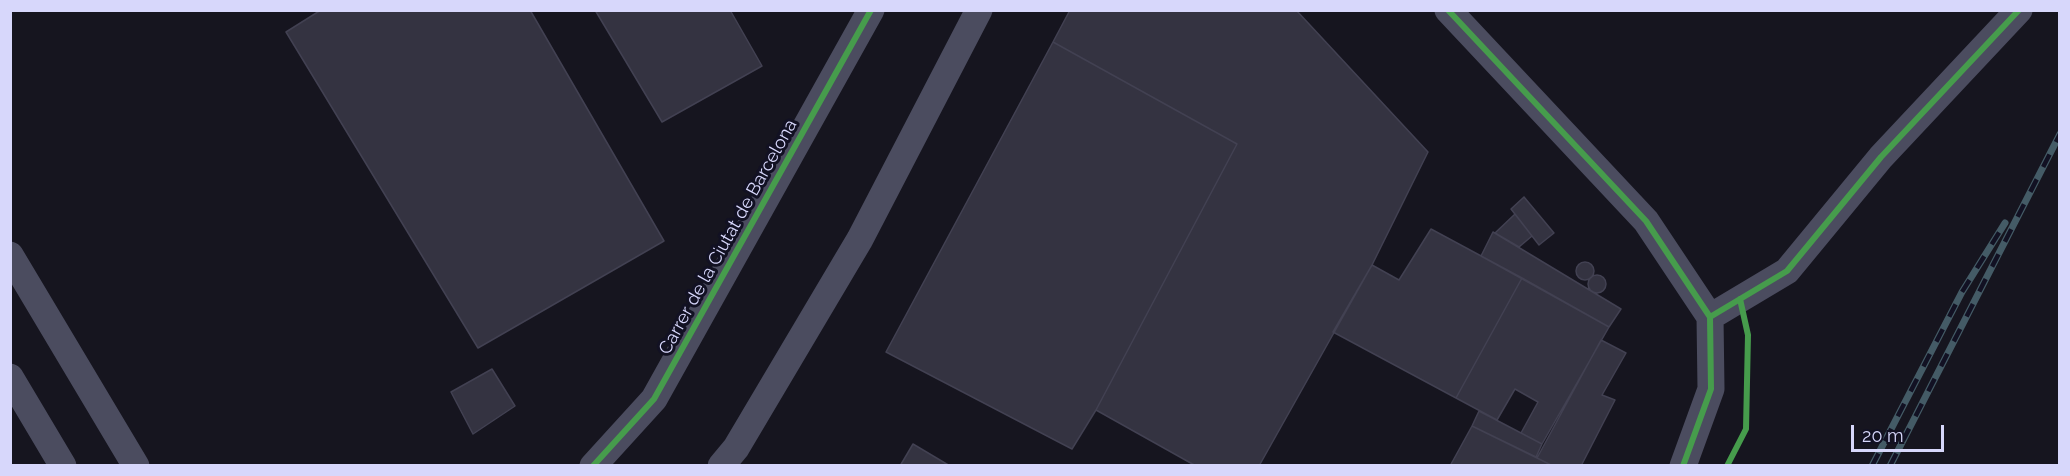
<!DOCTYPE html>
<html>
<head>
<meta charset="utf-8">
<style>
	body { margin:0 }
	#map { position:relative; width:2070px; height:476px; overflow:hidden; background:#16151f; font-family:Raleway,sans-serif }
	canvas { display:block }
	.frame { position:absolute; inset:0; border:12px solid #d7d7fb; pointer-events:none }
	.scale { position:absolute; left:1851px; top:425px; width:93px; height:27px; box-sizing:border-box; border:3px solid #d7d7fb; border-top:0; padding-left:8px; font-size:18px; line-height:21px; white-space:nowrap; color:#d7d7fb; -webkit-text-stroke:4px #121123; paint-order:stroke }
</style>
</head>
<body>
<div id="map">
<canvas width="2070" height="476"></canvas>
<div class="frame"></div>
<div class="scale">20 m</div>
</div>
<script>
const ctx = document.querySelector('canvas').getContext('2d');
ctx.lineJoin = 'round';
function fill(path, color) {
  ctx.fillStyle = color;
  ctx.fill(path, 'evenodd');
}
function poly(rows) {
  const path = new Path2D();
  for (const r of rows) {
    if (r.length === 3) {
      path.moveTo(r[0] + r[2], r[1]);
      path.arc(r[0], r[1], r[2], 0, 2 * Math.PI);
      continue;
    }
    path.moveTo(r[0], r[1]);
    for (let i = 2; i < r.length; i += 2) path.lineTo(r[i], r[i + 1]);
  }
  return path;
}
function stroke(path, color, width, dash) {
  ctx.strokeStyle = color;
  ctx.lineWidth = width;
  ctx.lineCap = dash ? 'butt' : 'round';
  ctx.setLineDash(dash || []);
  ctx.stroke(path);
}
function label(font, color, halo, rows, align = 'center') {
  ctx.font = font + ' Raleway,sans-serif';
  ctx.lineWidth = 6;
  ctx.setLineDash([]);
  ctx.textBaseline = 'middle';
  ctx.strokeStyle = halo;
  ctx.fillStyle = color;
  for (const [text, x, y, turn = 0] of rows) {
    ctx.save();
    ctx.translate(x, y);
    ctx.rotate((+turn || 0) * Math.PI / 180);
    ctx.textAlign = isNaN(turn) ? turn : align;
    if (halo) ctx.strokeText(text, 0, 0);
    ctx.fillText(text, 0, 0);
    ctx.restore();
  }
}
const building = poly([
	[321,10,530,10,664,241,478,348,286,32,321,10],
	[595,10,730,10,762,66,662,122,595,10],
	[1070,10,1296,10,1428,152,1372,265,1259,466,1196,466,1096,410,1237,144,1053,42,1070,10],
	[1053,42,1237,144,1096,410,1072,449,886,352,1053,42],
	[1524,197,1554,233,1539,245,1511,209,1524,197],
	[1515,214,1532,236,1519,247,1495,233,1515,214],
	[1431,229,1522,278,1456,398,1333,332,1372,265,1399,280,1431,229],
	[1493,232,1621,309,1609,327,1481,256,1493,232],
	[1585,271,9],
	[1597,284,9],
	[1522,278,1609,327,1542,444,1521,433,1538,402,1515,389,1497,420,1456,398,1522,278],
	[1601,340,1626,353,1602,395,1615,400,1581,466,1553,466,1537,458,1601,340],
	[492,369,515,406,473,434,451,392,492,369],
	[1479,411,1542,444,1536,457,1472,426,1479,411],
	[1472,426,1537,458,1553,466,1450,466,1472,426],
	[913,444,950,466,900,466,913,444]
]);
fill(building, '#343341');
stroke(building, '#424152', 1.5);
stroke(poly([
	[1448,10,1646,221,1710,317],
	[10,255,136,466],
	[1710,317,1787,271,1881,157,2019,10],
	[10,377,63,466],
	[593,466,654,399,871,10],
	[721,466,736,448,860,239,979,10],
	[1683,466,1711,389,1710,317]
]), '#4b4c5f', 27);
const rail = poly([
	[1872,466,1962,292,2005,223],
	[1890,466,2060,134]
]);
stroke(rail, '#445b66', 7);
stroke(rail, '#121123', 4.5, [14]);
stroke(poly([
	[1448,10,1646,221,1710,317],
	[1710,317,1787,271,1881,157,2019,10],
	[593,466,654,399,871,10],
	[1683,466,1711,389,1710,317],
	[1727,466,1746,429,1748,335,1740,299]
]), '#469c4c', 6);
label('18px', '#d7d7fb', '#121123', [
	["Carrer de la Ciutat de Barcelona",728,237,-61]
]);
</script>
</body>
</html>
